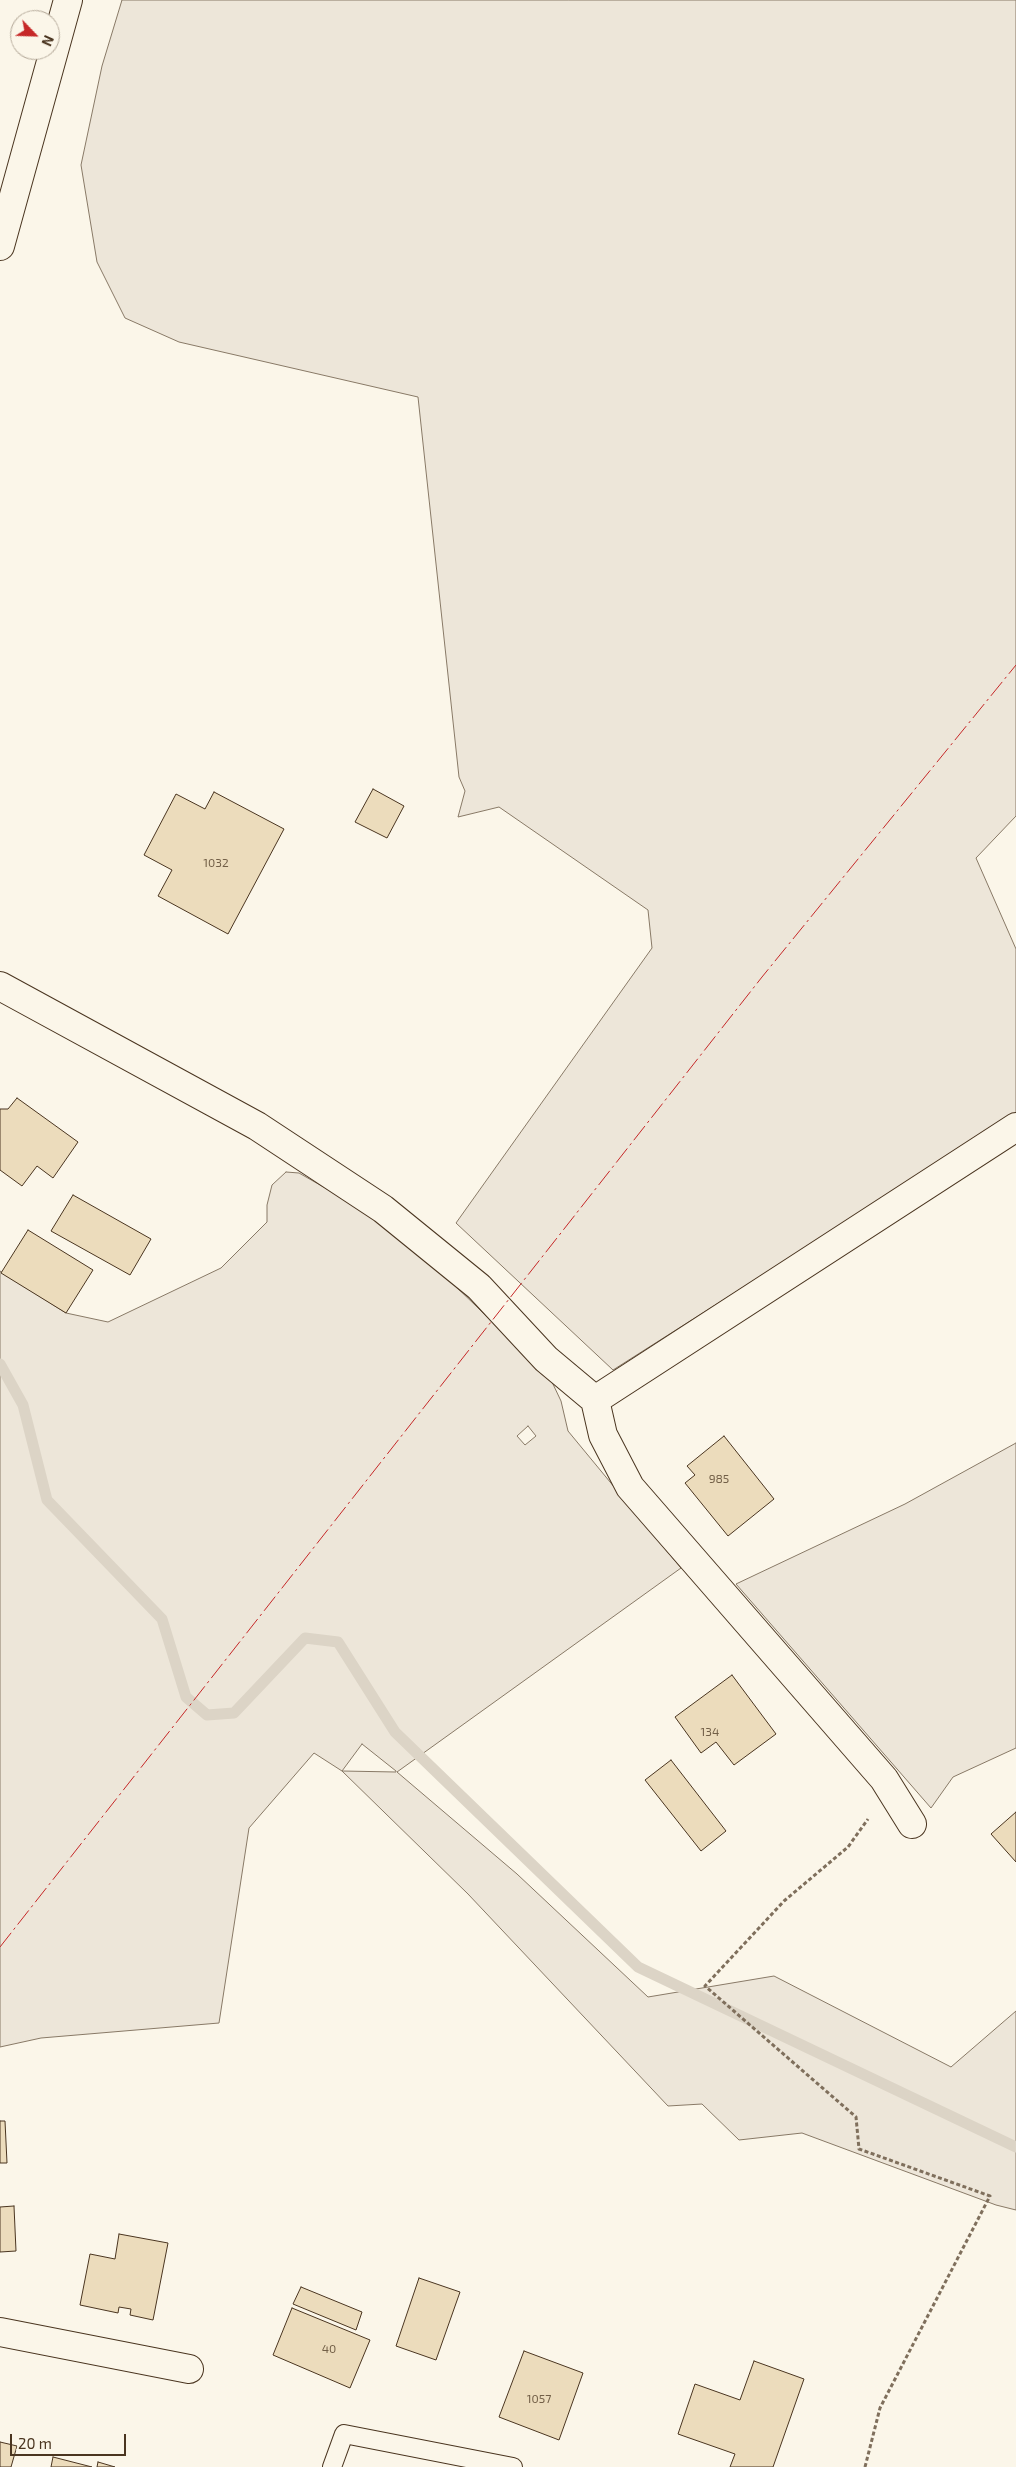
<!DOCTYPE html>
<html>
<head>
<meta charset="utf-8">
<style>
	body { margin:0 }
	#map { position:relative; width:1016px; height:2467px; overflow:hidden; background:#fbf6e9; font-family:"Exo 2",sans-serif }
	canvas { display:block }
	.north { position:absolute; left:10px; top:10px; width:50px; height:50px; box-sizing:border-box; background:#fbf6e9; border:1px solid #b4a999; border-radius:50%; rotate:114deg; font-size:14px; font-weight:700; line-height:20px; text-align:center; color:#4a3520 }
	.north::after { content:''; display:block; margin:auto; width:18px; height:22px; background:#c62828; clip-path:polygon(50% 0,100% 100%,50% 72%,0 100%) }
	.scale { position:absolute; left:10px; top:2434px; width:116px; height:22px; box-sizing:border-box; border:2px solid #4a3520; border-top:0; padding-left:6px; font-size:15px; line-height:18px; white-space:nowrap; color:#4a3520; -webkit-text-stroke:4px #fbf6e9; paint-order:stroke }
</style>
</head>
<body>
<div id="map">
<canvas width="1016" height="2467"></canvas>
<div class="north">N</div>
<div class="scale">20 m</div>
</div>
<script>
const ctx = document.querySelector('canvas').getContext('2d');
ctx.lineJoin = 'round';
function fill(path, color) {
  ctx.fillStyle = color;
  ctx.fill(path, 'evenodd');
}
function poly(rows) {
  const path = new Path2D();
  for (const r of rows) {
    path.moveTo(r[0], r[1]);
    for (let i = 2; i < r.length; i += 2) path.lineTo(r[i], r[i + 1]);
  }
  return path;
}
function stroke(path, color, width, dash) {
  ctx.strokeStyle = color;
  ctx.lineWidth = width;
  ctx.lineCap = dash ? 'butt' : 'round';
  ctx.setLineDash(dash || []);
  ctx.stroke(path);
}
function label(font, color, halo, rows, align = 'center') {
  ctx.font = font + ' "Exo 2",sans-serif';
  ctx.lineWidth = 4;
  ctx.setLineDash([]);
  ctx.textBaseline = 'middle';
  ctx.strokeStyle = halo;
  ctx.fillStyle = color;
  for (const [text, x, y, turn = 0] of rows) {
    ctx.save();
    ctx.translate(x, y);
    ctx.rotate((+turn || 0) * Math.PI / 180);
    ctx.textAlign = isNaN(turn) ? turn : align;
    if (halo) ctx.strokeText(text, 0, 0);
    ctx.fillText(text, 0, 0);
    ctx.restore();
  }
}
const green = poly([
	[122,0,1016,0,1016,816,976,858,1016,949,1016,1114,613,1370,456,1223,652,948,648,910,499,807,458,817,465,791,459,777,418,397,179,342,125,318,97,262,81,165,102,66,122,0],
	[286,1172,299,1173,371,1214,422,1254,476,1306,552,1382,561,1401,568,1431,681,1568,397,1772,517,1874,648,1997,774,1976,951,2067,1016,2011,1016,2210,996,2205,802,2133,739,2140,702,2104,668,2106,468,1894,342,1771,314,1753,249,1828,219,2023,41,2038,0,2047,0,1271,66,1313,108,1322,221,1268,267,1222,267,1205,272,1185,286,1172],
	[528,1426,536,1436,525,1445,517,1436,528,1426],
	[362,1744,396,1771,396,1772,342,1771,362,1744],
	[1016,1443,1016,1748,953,1777,931,1808,736,1584,905,1504,1016,1443]
]);
fill(green, '#ede6d9');
stroke(green, '#887966', 1);
stroke(poly([
	[0,1364,23,1405,47,1500,162,1619,186,1697,207,1715,234,1713,305,1638,338,1642,395,1732,638,1967,1016,2147]
]), '#dcd4c6', 11);
const building = poly([
	[373,789,404,806,387,838,355,822,373,789],
	[214,792,284,829,228,934,158,896,172,870,144,855,176,794,205,809,214,792],
	[17,1098,78,1142,53,1178,37,1166,22,1186,0,1170,0,1109,8,1109,17,1098],
	[73,1195,151,1239,130,1275,51,1231,73,1195],
	[28,1230,93,1270,66,1313,1,1273,28,1230],
	[724,1436,774,1499,728,1536,685,1483,695,1475,687,1466,724,1436],
	[732,1675,776,1734,734,1765,716,1742,701,1753,675,1717,732,1675],
	[671,1760,726,1831,701,1851,645,1780,671,1760],
	[1016,1812,1016,1862,991,1834,1016,1812],
	[0,2121,5,2121,7,2163,0,2163,0,2121],
	[14,2206,16,2251,0,2252,0,2207,14,2206],
	[119,2234,168,2243,153,2320,130,2315,131,2309,119,2307,118,2313,80,2305,90,2254,115,2259,119,2234],
	[419,2278,460,2292,436,2360,396,2346,419,2278],
	[301,2287,362,2312,356,2330,293,2304,301,2287],
	[292,2308,370,2340,350,2388,273,2355,292,2308],
	[524,2351,583,2373,559,2440,499,2417,524,2351],
	[754,2361,804,2379,773,2467,730,2467,735,2454,678,2434,695,2384,740,2400,754,2361],
	[0,2442,17,2446,11,2467,0,2467,0,2442],
	[53,2457,92,2467,51,2467,53,2457],
	[98,2462,115,2467,97,2467,98,2462]
]);
fill(building, '#ecdcbc');
stroke(building, '#4a3520', 1);
const service = poly([
	[332,2467,344,2434,513,2467]
]);
const minor = poly([
	[0,246,68,0],
	[0,986,257,1126,383,1209,479,1287,546,1359,595,1400,1016,1127],
	[595,1400,603,1435,630,1487,884,1779,912,1824],
	[0,2332,189,2369]
]);
stroke(service, '#4a3520', 20);
stroke(minor, '#4a3520', 30);
stroke(poly([
	[865,2467,880,2408,990,2196,859,2149,856,2117,705,1986,784,1901,848,1847,868,1819]
]), '#7f6f5c', 3, [4, 2.5]);
stroke(service, '#fbf6e9', 18);
stroke(minor, '#fbf6e9', 28);
stroke(poly([
	[0,1947,762,977,1016,665]
]), '#c62828', 1, [18, 4, 2.5, 4]);
label('12px', '#725f47', null, [
	["1032",216,863],
	["985",719,1479],
	["134",710,1732],
	["40",329,2349],
	["1057",539,2399]
]);
</script>
</body>
</html>
